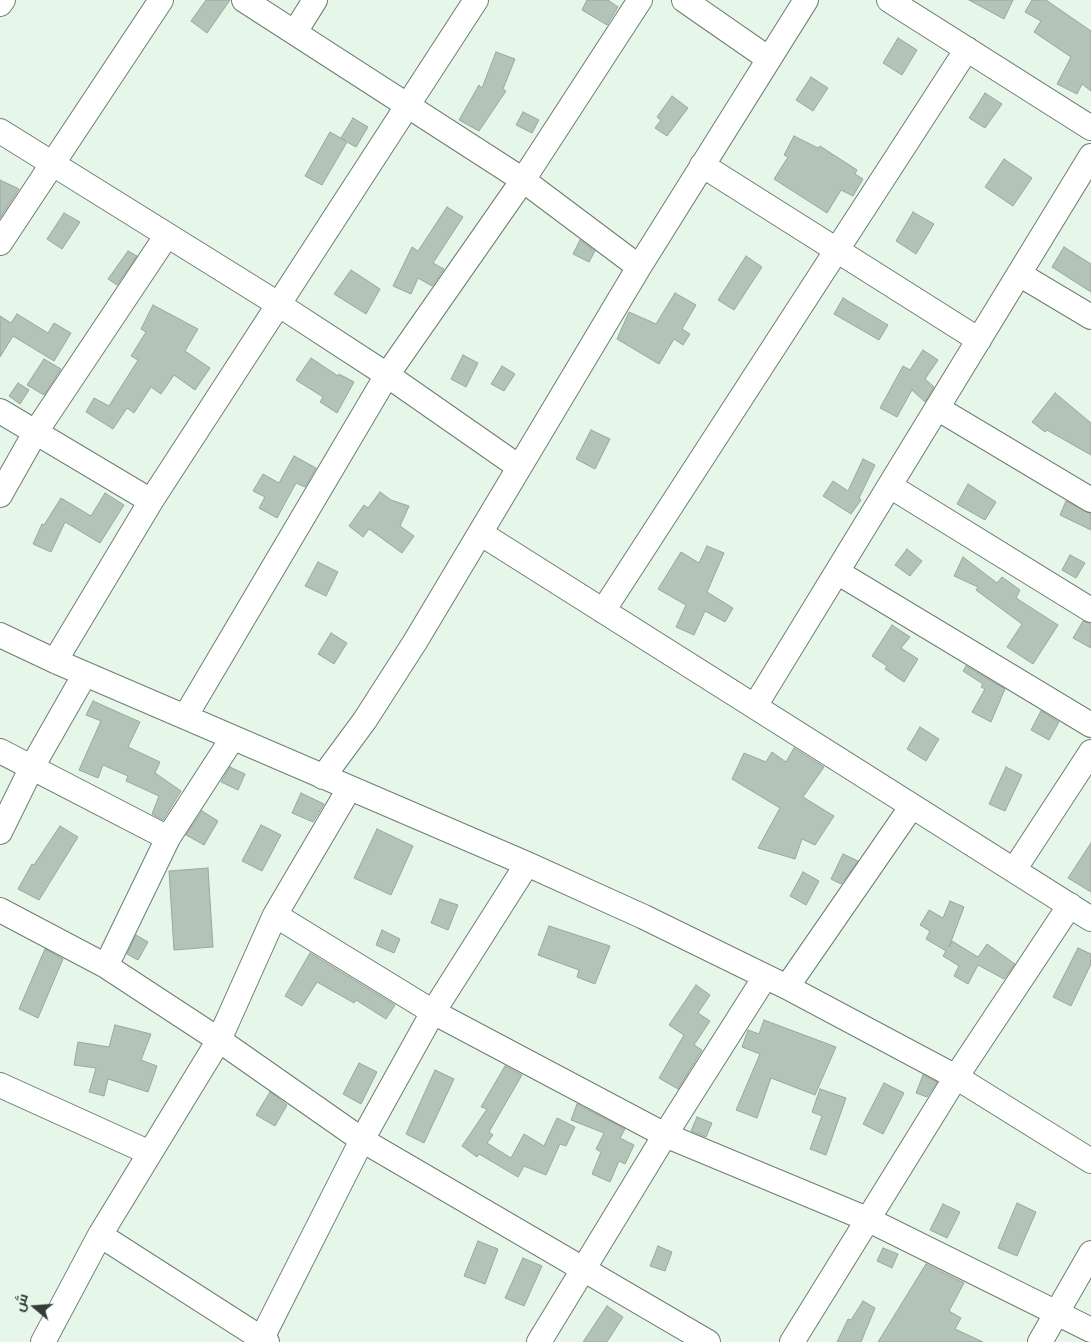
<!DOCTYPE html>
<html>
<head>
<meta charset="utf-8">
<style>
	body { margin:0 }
	#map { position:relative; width:1091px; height:1342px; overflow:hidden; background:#e6f7ea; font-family:"Space Grotesk",Cairo,sans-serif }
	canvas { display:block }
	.north { position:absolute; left:10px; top:1282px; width:50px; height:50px; -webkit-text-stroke:4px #e6f7ea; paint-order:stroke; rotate:288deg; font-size:14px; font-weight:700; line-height:20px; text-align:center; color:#353c37 }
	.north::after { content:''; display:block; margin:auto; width:18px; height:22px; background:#353c37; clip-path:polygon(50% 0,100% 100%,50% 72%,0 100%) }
</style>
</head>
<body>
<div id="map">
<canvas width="1091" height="1342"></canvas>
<div class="north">ش</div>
</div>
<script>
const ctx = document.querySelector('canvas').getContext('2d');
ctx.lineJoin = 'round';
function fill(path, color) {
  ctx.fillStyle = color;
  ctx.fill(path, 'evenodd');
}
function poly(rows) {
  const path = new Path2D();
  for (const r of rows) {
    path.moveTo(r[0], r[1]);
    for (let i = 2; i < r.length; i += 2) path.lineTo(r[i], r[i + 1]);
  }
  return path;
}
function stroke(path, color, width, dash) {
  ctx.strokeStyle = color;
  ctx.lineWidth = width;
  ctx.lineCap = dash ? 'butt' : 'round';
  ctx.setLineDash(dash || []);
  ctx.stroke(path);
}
const building = poly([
	[206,0,230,0,207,33,191,21,206,0],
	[587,0,608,0,618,7,607,25,582,10,587,0],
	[969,0,1013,0,1004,19,969,0],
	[1032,0,1046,0,1091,31,1091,91,1082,84,1077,94,1057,84,1071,57,1034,32,1041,21,1025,12,1032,0],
	[898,38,917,50,902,75,883,63,898,38],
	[496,52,515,59,503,89,506,91,479,131,459,120,479,85,482,88,496,52],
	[811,77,828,88,813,111,796,100,811,77],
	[985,93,1002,104,985,128,969,118,985,93],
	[672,96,688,108,667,136,655,128,661,120,657,117,672,96],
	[523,112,539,120,532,133,516,125,523,112],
	[353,118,368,127,356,147,347,142,322,185,305,176,330,132,346,141,341,138,353,118],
	[794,136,818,148,820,146,857,170,855,174,863,179,853,196,841,190,827,213,774,179,788,157,784,155,794,136],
	[1004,159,1032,178,1013,206,985,187,1004,159],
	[0,180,19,189,0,218,0,180],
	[447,207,463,217,433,263,444,269,432,286,418,278,411,294,393,286,412,247,418,251,447,207],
	[913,212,934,224,916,254,896,241,913,212],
	[64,213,80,222,62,249,47,239,64,213],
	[580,240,595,251,589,262,573,254,580,240],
	[1064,247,1091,264,1091,292,1052,267,1064,247],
	[128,251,137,256,117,285,108,279,128,251],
	[746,256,762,267,734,310,718,300,746,256],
	[351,270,380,289,366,314,334,294,351,270],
	[675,293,696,305,682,329,690,334,683,345,674,339,659,364,617,339,629,312,656,324,675,293],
	[843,298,888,325,879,340,834,314,843,298],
	[153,305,198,329,185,351,210,368,195,390,174,375,161,394,151,387,134,413,127,408,113,429,86,412,94,398,109,406,138,360,131,356,146,332,141,329,153,305],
	[17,314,48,333,54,323,71,333,54,361,13,336,0,357,0,316,11,323,17,314],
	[923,350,938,360,925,379,934,387,925,402,912,390,897,417,880,408,903,366,910,370,923,350],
	[463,355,478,363,466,387,451,379,463,355],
	[311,358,338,376,339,374,354,382,337,413,320,402,323,397,296,380,311,358],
	[44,359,61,369,44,395,27,385,44,359],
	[502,366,515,374,504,391,491,384,502,366],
	[18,383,29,390,20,404,9,396,18,383],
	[1055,393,1091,423,1091,455,1047,430,1045,432,1032,422,1055,393],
	[591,430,610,439,595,469,576,459,591,430],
	[294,456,316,468,305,487,296,483,277,518,259,508,265,497,253,491,263,474,279,483,294,456],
	[863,459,875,465,859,498,861,500,851,514,823,496,833,481,848,491,863,459],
	[968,484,996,502,985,520,957,504,968,484],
	[380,492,391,500,409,506,400,526,414,536,402,553,369,529,363,537,349,526,364,505,368,508,380,492],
	[105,493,124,505,100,543,65,522,51,552,33,544,42,524,44,525,61,498,91,516,105,493],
	[1066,501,1091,514,1091,530,1060,515,1066,501],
	[707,546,724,553,707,592,733,608,725,622,705,611,694,635,676,627,686,605,658,589,681,552,699,563,707,546],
	[907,549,922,561,910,576,895,565,907,549],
	[1070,555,1085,563,1076,578,1062,570,1070,555],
	[963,557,997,583,1002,577,1020,590,1016,598,1058,625,1033,664,1007,647,1022,624,976,590,978,587,954,576,963,557],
	[318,562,338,572,326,596,305,586,318,562],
	[1083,621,1091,624,1091,648,1073,638,1083,621],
	[892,625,910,637,901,648,918,659,904,682,885,669,887,666,872,656,892,625],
	[331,633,347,643,334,664,318,654,331,633],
	[966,666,1005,689,991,722,972,712,985,689,981,687,983,684,963,671,966,666],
	[93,701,140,722,128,747,160,762,155,773,181,791,163,820,152,814,159,796,126,781,128,776,103,765,98,778,79,770,101,721,86,715,93,701],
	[1041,711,1059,722,1049,740,1031,730,1041,711],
	[920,727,939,739,926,761,907,749,920,727],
	[794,748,824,767,803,797,834,816,815,845,802,839,795,859,758,848,780,808,732,779,744,753,766,762,772,752,786,762,794,748],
	[230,767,245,774,238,790,221,782,230,767],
	[1006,767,1022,775,1005,811,989,804,1006,767],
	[301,793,324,804,313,822,292,813,301,793],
	[202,811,218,821,204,845,186,835,202,811],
	[261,825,281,835,262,871,242,861,261,825],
	[60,826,78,837,39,900,18,889,32,864,34,865,60,826],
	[377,829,413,846,391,895,354,878,377,829],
	[1091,843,1091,892,1068,878,1091,843],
	[843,854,858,861,841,884,831,879,843,854],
	[208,868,213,947,174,950,169,871,208,868],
	[803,872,819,881,806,905,790,896,803,872],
	[440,899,458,905,448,930,431,923,440,899],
	[950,901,964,907,949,947,952,941,978,957,987,944,1015,964,1004,979,978,965,968,984,954,976,959,966,943,956,946,951,926,939,930,931,920,925,929,910,943,918,950,901],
	[549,926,610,946,595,984,577,977,579,970,538,955,549,926],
	[382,930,400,939,394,953,376,945,382,930],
	[136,935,148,942,138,960,127,954,136,935],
	[1078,948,1091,954,1091,964,1071,1006,1053,997,1078,948],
	[45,949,63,959,38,1018,19,1009,45,949],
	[310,953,395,1005,386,1019,356,1000,354,1003,317,982,302,1006,285,996,310,953],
	[696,985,710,995,698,1013,710,1021,694,1045,702,1050,678,1089,659,1078,684,1035,669,1025,696,985],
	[764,1020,836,1047,815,1095,771,1078,757,1118,736,1110,760,1054,742,1047,748,1030,759,1034,764,1020],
	[115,1025,151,1034,141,1060,157,1066,148,1092,108,1079,104,1096,89,1092,96,1068,74,1065,78,1042,109,1047,115,1025],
	[359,1063,377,1072,361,1104,343,1094,359,1063],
	[505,1066,522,1075,489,1132,493,1135,487,1143,511,1158,524,1134,544,1146,557,1118,575,1127,566,1146,560,1144,546,1175,524,1166,518,1177,479,1154,477,1157,462,1146,487,1109,481,1107,505,1066],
	[435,1070,454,1079,424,1143,406,1134,435,1070],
	[923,1075,937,1082,927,1097,916,1093,923,1075],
	[884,1083,904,1093,883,1134,863,1124,884,1083],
	[820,1089,846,1098,826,1155,810,1149,822,1116,812,1112,820,1089],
	[270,1092,287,1105,275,1126,256,1115,270,1092],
	[577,1104,625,1129,620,1138,634,1145,625,1164,619,1161,610,1182,592,1174,601,1152,596,1149,604,1133,571,1120,577,1104],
	[697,1117,712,1123,706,1137,691,1131,697,1117],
	[1017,1203,1036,1212,1017,1256,998,1248,1017,1203],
	[943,1204,960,1212,947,1238,930,1230,943,1204],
	[478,1241,498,1249,485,1284,464,1276,478,1241],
	[658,1246,672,1252,665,1271,650,1266,658,1246],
	[883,1248,898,1254,892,1268,877,1261,883,1248],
	[523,1258,542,1266,524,1306,505,1298,523,1258],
	[926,1264,964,1283,949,1311,961,1318,955,1329,983,1342,878,1342,926,1264],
	[863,1301,875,1308,861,1342,837,1342,848,1319,851,1320,863,1301],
	[607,1306,623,1317,607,1342,583,1342,607,1306]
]);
fill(building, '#b3c3b7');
stroke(building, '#98a89c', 1);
const minor = poly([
	[244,0,523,180,639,267],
	[684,0,769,59],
	[889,0,1091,128],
	[0,4,3,0],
	[295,32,315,0],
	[0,131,278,304,387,375,519,467],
	[702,165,979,340],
	[0,243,161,0],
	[1019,274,1091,317],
	[937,408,1091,500],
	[0,411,151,501],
	[890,486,1091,610],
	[0,495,35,433,167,235],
	[480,533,1091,919],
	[837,572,1091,725],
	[603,611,967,49],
	[0,635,55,661,527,864,644,917,787,987,956,1077,1091,1161],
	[55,661,151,501,476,0],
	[755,706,1091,156],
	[185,717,387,375,523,180,640,0],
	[0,751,168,838],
	[323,777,365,720,415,642,639,267,806,0],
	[0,832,32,767,85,674],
	[1014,870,1091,752],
	[0,910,106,966,219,1040,362,1140,708,1342],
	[275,915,433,1012,665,1135,867,1219,1091,1330],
	[106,966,168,838,232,739],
	[787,987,912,806],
	[0,1085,150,1153],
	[100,1235,267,1342],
	[43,1342,100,1235,219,1040,275,915,349,789],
	[260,1342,362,1140,433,1012,527,864],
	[539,1342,665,1135,765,977],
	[792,1342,956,1077,1070,905],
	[1040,1342,1091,1253]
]);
stroke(minor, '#6e7d71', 26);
stroke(minor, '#fff', 24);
</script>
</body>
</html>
